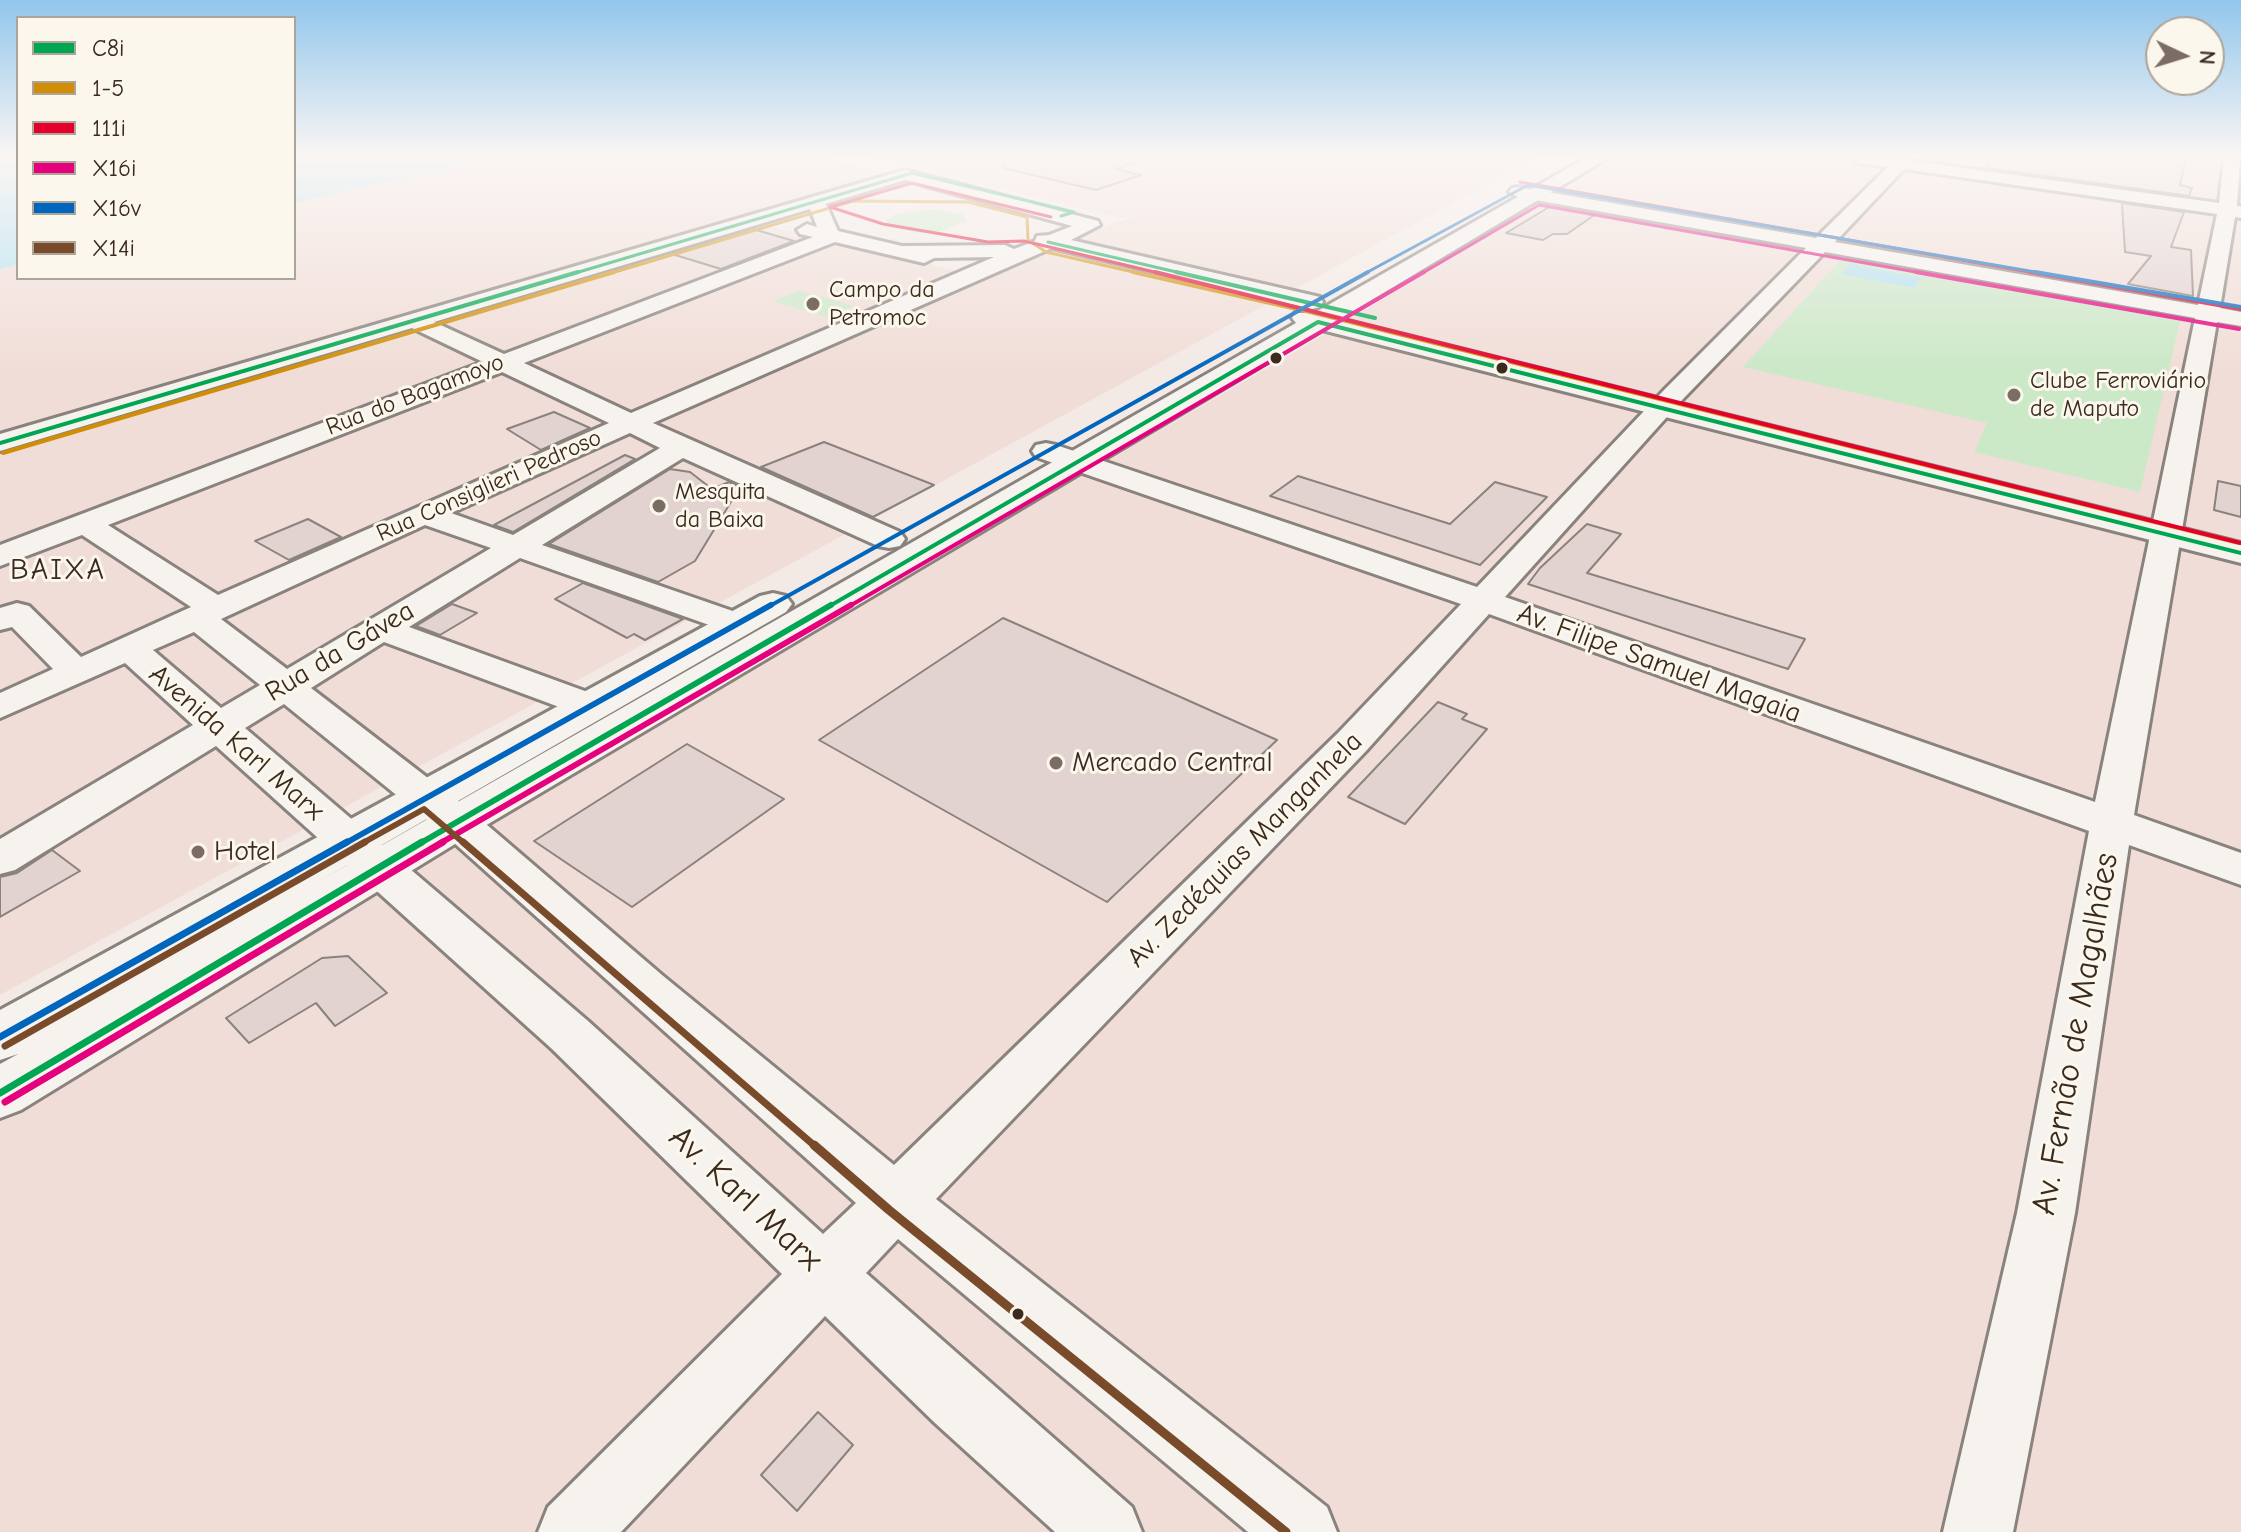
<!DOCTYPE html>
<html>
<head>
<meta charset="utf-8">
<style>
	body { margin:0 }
	#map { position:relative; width:2241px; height:1532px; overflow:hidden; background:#f3eae6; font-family:"Comic Neue",sans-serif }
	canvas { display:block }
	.legend { position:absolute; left:16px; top:16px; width:280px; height:264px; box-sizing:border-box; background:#fbf7ec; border:2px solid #aea59a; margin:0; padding:10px 14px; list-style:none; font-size:24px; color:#3b2a1e }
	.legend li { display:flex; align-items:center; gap:16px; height:40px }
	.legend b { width:40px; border:2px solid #aea59a }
	.north { position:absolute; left:2145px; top:16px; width:80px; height:80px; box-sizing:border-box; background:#fbf7ec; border:2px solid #aea59a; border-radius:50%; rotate:94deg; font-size:22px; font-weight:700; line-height:32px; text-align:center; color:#3b2a1e }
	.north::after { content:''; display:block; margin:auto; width:28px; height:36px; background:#7b6d64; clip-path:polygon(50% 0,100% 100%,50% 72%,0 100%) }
</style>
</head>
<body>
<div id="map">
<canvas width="2241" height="1532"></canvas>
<ul class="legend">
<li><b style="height:10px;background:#00a651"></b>C8i</li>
<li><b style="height:10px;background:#d18d06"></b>1-5</li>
<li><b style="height:10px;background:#e4002b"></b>111i</li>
<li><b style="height:10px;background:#e5007d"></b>X16i</li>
<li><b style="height:10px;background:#0065bd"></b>X16v</li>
<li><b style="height:10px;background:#7a4b2a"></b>X14i</li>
</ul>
<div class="north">N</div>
</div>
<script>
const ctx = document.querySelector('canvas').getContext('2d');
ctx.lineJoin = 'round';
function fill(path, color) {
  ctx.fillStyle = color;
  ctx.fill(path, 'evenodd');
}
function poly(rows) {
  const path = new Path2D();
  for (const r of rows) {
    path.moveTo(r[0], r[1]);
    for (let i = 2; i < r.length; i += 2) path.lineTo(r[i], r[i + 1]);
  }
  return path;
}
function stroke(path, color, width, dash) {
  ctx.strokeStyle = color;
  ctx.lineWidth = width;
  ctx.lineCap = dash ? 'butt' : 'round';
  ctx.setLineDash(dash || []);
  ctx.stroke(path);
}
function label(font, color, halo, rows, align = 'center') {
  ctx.font = font + ' "Comic Neue",sans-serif';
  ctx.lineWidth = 6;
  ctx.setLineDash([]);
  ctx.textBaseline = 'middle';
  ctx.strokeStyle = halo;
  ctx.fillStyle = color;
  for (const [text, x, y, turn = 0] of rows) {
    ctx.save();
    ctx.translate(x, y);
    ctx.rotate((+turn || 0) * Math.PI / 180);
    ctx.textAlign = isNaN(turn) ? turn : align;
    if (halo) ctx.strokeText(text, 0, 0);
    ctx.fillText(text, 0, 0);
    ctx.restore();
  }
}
fill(poly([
	[495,158,824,158,891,174,736,219,980,276,1133,216,1121,218,874,158,1535,158,0,995,0,269,18,265,18,278,294,278,294,203],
	[1616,158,2241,158,2241,1532,0,1532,0,1109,1320,337]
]), '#f1ddd7');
fill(poly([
	[933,209,964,215,966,221,939,232,918,233,887,226,886,220,896,214],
	[1844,256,2181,317,2140,492,1974,452,1987,423,1743,367],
	[799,291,854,306,827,317,773,301]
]), '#cbe8c7');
fill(poly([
	[0,158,18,158,18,265,0,269],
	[294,158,495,158,294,203],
	[1850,264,1922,278,1914,288,1841,274]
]), '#b1e1f2');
const building = poly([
	[1004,158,1136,158,1137,161,1116,169,1141,175,1096,190,1003,168,1004,158],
	[1988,158,2186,158,2180,185,2192,188,2189,196,1987,168,1988,158],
	[2122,203,2184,212,2171,247,2191,250,2193,296,2128,284,2151,256,2125,252,2122,203],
	[1551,206,1596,214,1567,234,1553,234,1543,240,1506,233,1551,206],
	[753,229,794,241,721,269,672,254,753,229],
	[554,412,590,428,541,450,507,429,554,412],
	[824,442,934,485,873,517,761,467,824,442],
	[625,455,635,459,513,532,494,525,625,455],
	[670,469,690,472,712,489,729,482,740,487,695,561,658,582,549,544,670,469],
	[1298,476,1450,524,1495,482,1547,497,1480,565,1270,496,1298,476],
	[2218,481,2241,486,2241,517,2214,510,2218,481],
	[308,519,341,537,289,560,255,541,308,519],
	[1587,524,1621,534,1587,573,1805,639,1788,669,1528,584,1540,568,1587,524],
	[583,583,683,619,645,640,634,634,627,638,555,599,583,583],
	[452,604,477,613,440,635,416,626,452,604],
	[1003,618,1277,740,1107,902,819,740,1003,618],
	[1438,702,1467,714,1462,719,1487,729,1405,824,1348,797,1438,702],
	[687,744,784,799,632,907,534,841,687,744],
	[52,850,80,871,0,917,0,877,17,873,52,850],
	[348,956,387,993,335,1026,316,1003,249,1043,226,1018,322,958,348,956],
	[818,1412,853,1445,797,1511,761,1475,818,1412]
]);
fill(building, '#e3d3d0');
stroke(building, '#89827d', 2);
const minor = poly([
	[1851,158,1914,158,1912,161,2219,203,2224,158,2240,158,2237,206,2241,206,2241,218,2235,217,2220,308,2241,312,2241,326,2217,322,2134,815,2241,853,2241,885,2129,845,2075,1213,2013,1532,1943,1532,2017,1213,2089,831,1489,614,1366,751,936,1199,1327,1507,1337,1532,1248,1532,898,1239,866,1273,1132,1507,1142,1532,1055,1532,935,1423,825,1316,621,1532,538,1532,548,1507,782,1274,552,1049,216,746,15,870,0,874,0,839,193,725,125,663,0,718,0,693,53,669,12,627,0,630,0,608,17,603,29,606,81,657,191,607,82,535,0,566,0,545,483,362,412,328,0,451,0,434,905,170,1098,221,1100,225,1071,240,1320,297,1323,302,1320,307,1312,309,1052,248,653,423,900,532,905,539,900,546,889,548,878,546,683,458,542,545,750,617,755,624,750,631,738,634,726,631,520,558,409,627,604,698,610,706,604,714,591,717,578,714,384,642,311,688,472,812,662,975,894,1165,1338,733,1461,604,1036,457,1032,451,1036,445,1046,443,1056,445,1477,587,1665,389,1806,248,1518,197,1509,192,1512,188,1518,187,1816,238,1888,167,1859,163,1851,158],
	[1904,169,2217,214,2198,305,1835,242,1904,169],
	[905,180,1072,226,1049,235,1037,236,1035,241,1014,249,1005,245,902,246,838,231,826,204,905,180],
	[810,209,817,227,807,224,797,230,800,234,813,237,504,354,434,322,810,209],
	[835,242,924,263,934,258,994,257,631,413,524,363,835,242],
	[1825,252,2195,318,2095,802,1505,597,1683,399,1825,252],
	[502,372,609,423,218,595,108,525,502,372],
	[630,433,660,448,513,535,451,513,630,433],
	[425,525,491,548,287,669,221,619,425,525],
	[194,632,260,685,221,708,153,650,194,632],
	[284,704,442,832,856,1203,823,1234,588,1021,245,728,284,704]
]);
const major = poly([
	[1586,158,1608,158,1340,319,2241,543,2241,563,1322,330,473,833,21,1110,0,1118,0,1064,18,1054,0,1060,0,1010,760,596,773,593,786,596,792,604,786,612,314,884,1296,323,1292,318,1295,313,1314,313,1586,158]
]);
stroke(minor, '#89827d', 6);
stroke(major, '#89827d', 6);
fill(minor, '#f6f3ef');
fill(major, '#f6f3ef');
stroke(poly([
	[1048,242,1185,274],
	[572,274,912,173,1074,212,1061,216]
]), '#00a651', 3);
stroke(poly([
	[1176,272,1375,318],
	[0,443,578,272],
	[828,607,1318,322,2241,553]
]), '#00a651', 4);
stroke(poly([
	[419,844,831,605]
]), '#00a651', 6);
stroke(poly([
	[0,1093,422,842]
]), '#00a651', 7);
stroke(poly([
	[608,274,853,201,968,202,1027,217,1028,240,1046,252,1142,274]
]), '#d18d06', 3);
stroke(poly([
	[1133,272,1310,312,2239,543],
	[3,453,614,272]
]), '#d18d06', 4);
stroke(poly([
	[1520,182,2041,274],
	[1051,217,912,183,830,207,883,224,988,242,1024,241,1163,274]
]), '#e4002b', 3);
stroke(poly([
	[1155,272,2241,543],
	[2030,272,2241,309]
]), '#e4002b', 4);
stroke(poly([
	[1421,274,1539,205,1927,274]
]), '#e5007d', 3);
stroke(poly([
	[1916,272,2239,329],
	[848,607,1424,272]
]), '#e5007d', 4);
stroke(poly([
	[439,844,851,605]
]), '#e5007d', 6);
stroke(poly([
	[5,1102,443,842]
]), '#e5007d', 7);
stroke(poly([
	[1364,274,1528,185,2047,274]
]), '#0065bd', 3);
stroke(poly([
	[2035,272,2241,307],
	[768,607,1368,272]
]), '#0065bd', 4);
stroke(poly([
	[344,844,771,605]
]), '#0065bd', 6);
stroke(poly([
	[0,1037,347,842]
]), '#0065bd', 7);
stroke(poly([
	[361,844,424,809,465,844]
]), '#7a4b2a', 6);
stroke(poly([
	[463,842,816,1147],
	[5,1046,365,842]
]), '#7a4b2a', 7);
stroke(poly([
	[814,1145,889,1210,1286,1532]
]), '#7a4b2a', 9);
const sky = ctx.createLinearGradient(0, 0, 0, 372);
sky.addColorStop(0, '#92c6ec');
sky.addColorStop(0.42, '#faf6f4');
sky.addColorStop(1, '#faf6f400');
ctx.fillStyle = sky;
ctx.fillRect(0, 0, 2241, 372);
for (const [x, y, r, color] of [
	[813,304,8,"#7b6d64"],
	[1276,358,7,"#3b2a1e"],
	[1502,368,7,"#3b2a1e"],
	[2014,395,8,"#7b6d64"],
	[659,506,8,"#7b6d64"],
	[1056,763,8,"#7b6d64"],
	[198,852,8,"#7b6d64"],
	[1018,1314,7,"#3b2a1e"]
]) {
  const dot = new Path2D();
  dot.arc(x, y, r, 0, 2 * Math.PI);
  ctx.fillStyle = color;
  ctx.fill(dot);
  stroke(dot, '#fbf7ec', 3);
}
label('24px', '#3b2a1e', '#fbf7ec', [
	["Campo da",829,290],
	["Petromoc",829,318],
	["Clube Ferroviário",2030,381],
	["de Maputo",2030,409],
	["Mesquita",675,492],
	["da Baixa",675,520]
], 'left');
label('24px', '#3b2a1e', '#fbf7ec', [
	["Rua do Bagamoyo",415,395,-21],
	["Rua Consiglieri Pedroso",489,486,-24]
]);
label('28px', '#3b2a1e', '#fbf7ec', [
	["Rua da Gávea",340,652,-31],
	["Av. Filipe Samuel Magaia",1659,664,20],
	["Avenida Karl Marx",236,743,41],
	["Av. Zedéquias Manganhela",1245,850,-45]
]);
label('28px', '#3b2a1e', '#fbf7ec', [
	["Mercado Central",1072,763],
	["Hotel",214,852]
], 'left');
ctx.letterSpacing = '2px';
label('30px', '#3b2a1e', '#fbf7ec', [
	["BAIXA",58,571]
]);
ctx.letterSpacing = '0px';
label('34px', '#3b2a1e', '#fbf7ec', [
	["Av. Fernão de Magalhães",2076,1034,-80],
	["Av. Karl Marx",745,1199,43]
]);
</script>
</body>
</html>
